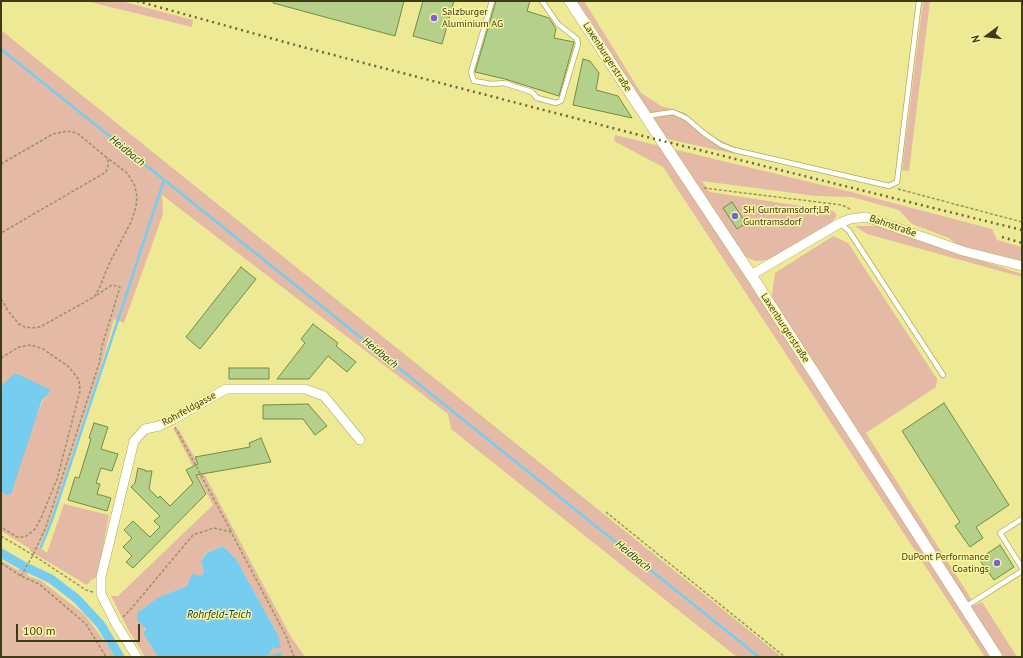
<!DOCTYPE html>
<html>
<head>
<meta charset="utf-8">
<style>
	body { margin:0 }
	#map { position:relative; width:1023px; height:658px; overflow:hidden; background:#ede994; font-family:"PT Sans",sans-serif }
	canvas { display:block }
	.frame { position:absolute; inset:0; border:2px solid #3d3b18; pointer-events:none }
	.north { position:absolute; left:967px; top:16px; width:40px; height:40px; -webkit-text-stroke:3px #faf6a0; paint-order:stroke; rotate:255deg; font-size:11px; font-weight:700; line-height:16px; text-align:center; color:#3d3b18 }
	.north::after { content:''; display:block; margin:auto; width:14px; height:18px; background:#3d3b18; clip-path:polygon(50% 0,100% 100%,50% 72%,0 100%) }
	.scale { position:absolute; left:16px; top:624px; width:124px; height:18px; box-sizing:border-box; border:2px solid #3d3b18; border-top:0; padding-left:5px; font-size:12px; line-height:14px; white-space:nowrap; color:#3d3b18; -webkit-text-stroke:3px #faf6a0; paint-order:stroke }
</style>
</head>
<body>
<div id="map">
<canvas width="1023" height="658"></canvas>
<div class="frame"></div>
<div class="north">N</div>
<div class="scale">100 m</div>
</div>
<script>
const ctx = document.querySelector('canvas').getContext('2d');
ctx.lineJoin = 'round';
function fill(path, color) {
  ctx.fillStyle = color;
  ctx.fill(path, 'evenodd');
}
function poly(rows) {
  const path = new Path2D();
  for (const r of rows) {
    path.moveTo(r[0], r[1]);
    for (let i = 2; i < r.length; i += 2) path.lineTo(r[i], r[i + 1]);
  }
  return path;
}
function stroke(path, color, width, dash) {
  ctx.strokeStyle = color;
  ctx.lineWidth = width;
  ctx.lineCap = dash ? 'butt' : 'round';
  ctx.setLineDash(dash || []);
  ctx.stroke(path);
}
function label(font, color, halo, rows, align = 'center') {
  ctx.font = font + ' "PT Sans",sans-serif';
  ctx.lineWidth = 3;
  ctx.setLineDash([]);
  ctx.textBaseline = 'middle';
  ctx.strokeStyle = halo;
  ctx.fillStyle = color;
  for (const [text, x, y, turn = 0] of rows) {
    ctx.save();
    ctx.translate(x, y);
    ctx.rotate((+turn || 0) * Math.PI / 180);
    ctx.textAlign = isNaN(turn) ? turn : align;
    if (halo) ctx.strokeText(text, 0, 0);
    ctx.fillText(text, 0, 0);
    ctx.restore();
  }
}
fill(poly([
	[86,1,121,1,193,20,192,27],
	[577,1,584,1,641,93,661,106,685,113,711,136,737,148,736,154,667,139],
	[923,1,930,1,909,171,902,170],
	[1,30,18,44,782,657,737,657,451,429,448,414,162,195,163,214,124,323,114,319,100,370,50,522,39,547,47,553,64,504,109,515,97,577,91,580,87,585,30,551,29,548,1,531,1,490,5,495,43,400,49,394,16,373,1,386],
	[615,135,660,146,993,657,985,657,663,167,614,141],
	[673,149,851,192,992,229,997,240,1022,247,1022,261,958,245,949,238,912,224,899,210,852,197,816,196,702,181,710,192,833,211,837,215,832,222,769,260,755,261,743,255],
	[855,226,878,226,1022,274,1022,277,867,234],
	[833,236,848,243,937,379,936,387,866,433,975,605,982,602,1017,657,1002,657,771,302,775,273],
	[173,428,179,430,204,474,291,637,305,657,283,657,282,652,268,657,272,648,277,633,236,559,223,546,205,553,201,561,204,572,201,576,187,586,159,597,143,633,158,657,145,657,128,629,111,596,118,596,213,505],
	[1,560,17,570,24,570,27,572,28,576,40,580,84,614,108,646,115,657,1,657]
]), '#e4b9a5');
fill(poly([
	[15,373,49,389,49,394,42,400,11,494,5,495,1,490,1,386],
	[223,546,236,559,277,633,281,648,273,648,268,656,282,652,283,657,158,657,143,633,146,628,137,621,137,613,159,597,187,586,192,574,201,576,204,572,201,561,206,553]
]), '#77cdef');
stroke(poly([
	[1,49,759,657],
	[41,547,52,520,164,180]
]), '#77cdef', 2.5);
stroke(poly([
	[1,553,25,567,30,569,51,579,77,599,101,625,120,657]
]), '#77cdef', 9);
const building = poly([
	[273,1,404,1,395,36,273,3,273,1],
	[423,1,454,1,442,44,413,36,423,1],
	[496,1,530,1,527,11,549,18,556,29,554,38,574,42,559,96,505,79,475,72,496,1],
	[583,59,590,61,599,73,596,90,618,96,632,118,573,105,583,59],
	[732,202,746,223,737,229,723,208,732,202],
	[241,267,256,279,200,349,186,337,241,267],
	[313,324,338,343,336,346,356,362,347,372,328,356,309,379,277,379,305,343,301,339,313,324],
	[229,368,269,368,269,379,229,379,229,368],
	[944,403,1009,505,976,527,983,538,970,547,955,526,960,522,902,431,944,403],
	[308,404,327,426,315,435,303,419,263,419,263,405,308,404],
	[94,423,108,427,101,449,118,454,112,471,101,468,96,483,100,484,97,494,111,498,107,511,68,500,75,477,79,478,91,439,89,438,94,423],
	[261,438,271,462,196,475,206,494,133,568,126,562,132,556,123,547,132,538,124,530,133,521,150,537,160,527,154,521,160,516,131,487,135,483,138,468,145,470,145,471,152,471,149,489,158,498,160,496,170,506,193,483,186,470,198,464,195,457,250,447,249,443,261,438],
	[1000,545,1014,567,994,580,979,559,1000,545]
]);
fill(building, '#b5d08b');
stroke(building, '#728d42', 1);
const service = poly([
	[492,1,471,72,474,81,492,84,504,83,532,92,537,98,556,103,561,101,578,44,577,39,558,24,542,1],
	[646,116,673,112,686,118,705,134,721,145,734,150,889,186,897,182,919,1],
	[840,223,849,231,943,375],
	[1022,519,1000,533,1022,568],
	[965,607,1022,571]
]);
const minor = poly([
	[751,275,840,223,850,219,866,217,963,251,1022,266],
	[137,657,116,624,101,594,101,577,134,441,145,429,159,426,172,420,226,389,305,389,324,396,360,440]
]);
const tertiary = poly([
	[570,1,662,141,751,275,997,657]
]);
stroke(service, '#b1ac58', 6);
stroke(minor, '#b1ac58', 10);
stroke(tertiary, '#b1ac58', 12);
stroke(poly([
	[1,164,53,134,67,131,77,133,106,157,108,161,108,166,106,172,1,233],
	[704,188,842,205,852,210],
	[898,189,1022,222],
	[1,299,9,312,19,324,25,327,32,328,40,327,94,297,99,289,109,264,131,222,136,207,137,197,135,186,131,179,126,172,106,157],
	[1,358,19,347,31,345,43,349,69,367,79,380,80,391,57,479,41,518,35,529,25,537,17,537,1,527],
	[175,427,231,531],
	[606,512,785,657],
	[1,536,33,555,86,590,93,592],
	[1,563,21,576,39,584,86,624,106,657],
	[21,576,33,555,46,527,99,364,102,346,120,287,112,285,94,297],
	[123,617,131,609,193,535,214,528,231,532,286,636,294,657]
]), '#999659', 1.5, [3, 2]);
stroke(service, '#fff', 4.5);
stroke(minor, '#fff', 9);
stroke(tertiary, '#fff', 11);
stroke(poly([
	[137,1,299,46,647,137,1022,230],
	[1002,237,1022,243]
]), '#6a6838', 2.5, [2, 4]);
for (const [x, y, r, color] of [
	[434,18,4,"#7664df"],
	[735,216,4,"#7664df"],
	[997,563,4,"#7664df"]
]) {
  const dot = new Path2D();
  dot.arc(x, y, r, 0, 2 * Math.PI);
  ctx.fillStyle = color;
  ctx.fill(dot);
  stroke(dot, '#faf6a0', 1.5);
}
label('10px', '#3d3b18', '#faf6a0', [
	["Salzburger",442,12],
	["Aluminium AG",442,24],
	["SH Guntramsdorf;LR",743,210],
	["Guntramsdorf",743,222],
	["DuPont Performance",989,557,"right"],
	["Coatings",989,569,"right"]
], 'left');
label('10px', '#3d3b18', '#faf6a0', [
	["Laxenburgerstraße",607,57,57],
	["Bahnstraße",893,226,19],
	["Laxenburgerstraße",785,328,57],
	["Rohrfeldgasse",189,409,-29]
]);
label('italic 11px', '#103846', '#faf6a0', [
	["Heidbach",127,151,39],
	["Heidbach",380,353,39],
	["Heidbach",633,556,39],
	["Rohrfeld-Teich",219,615]
]);
</script>
</body>
</html>
